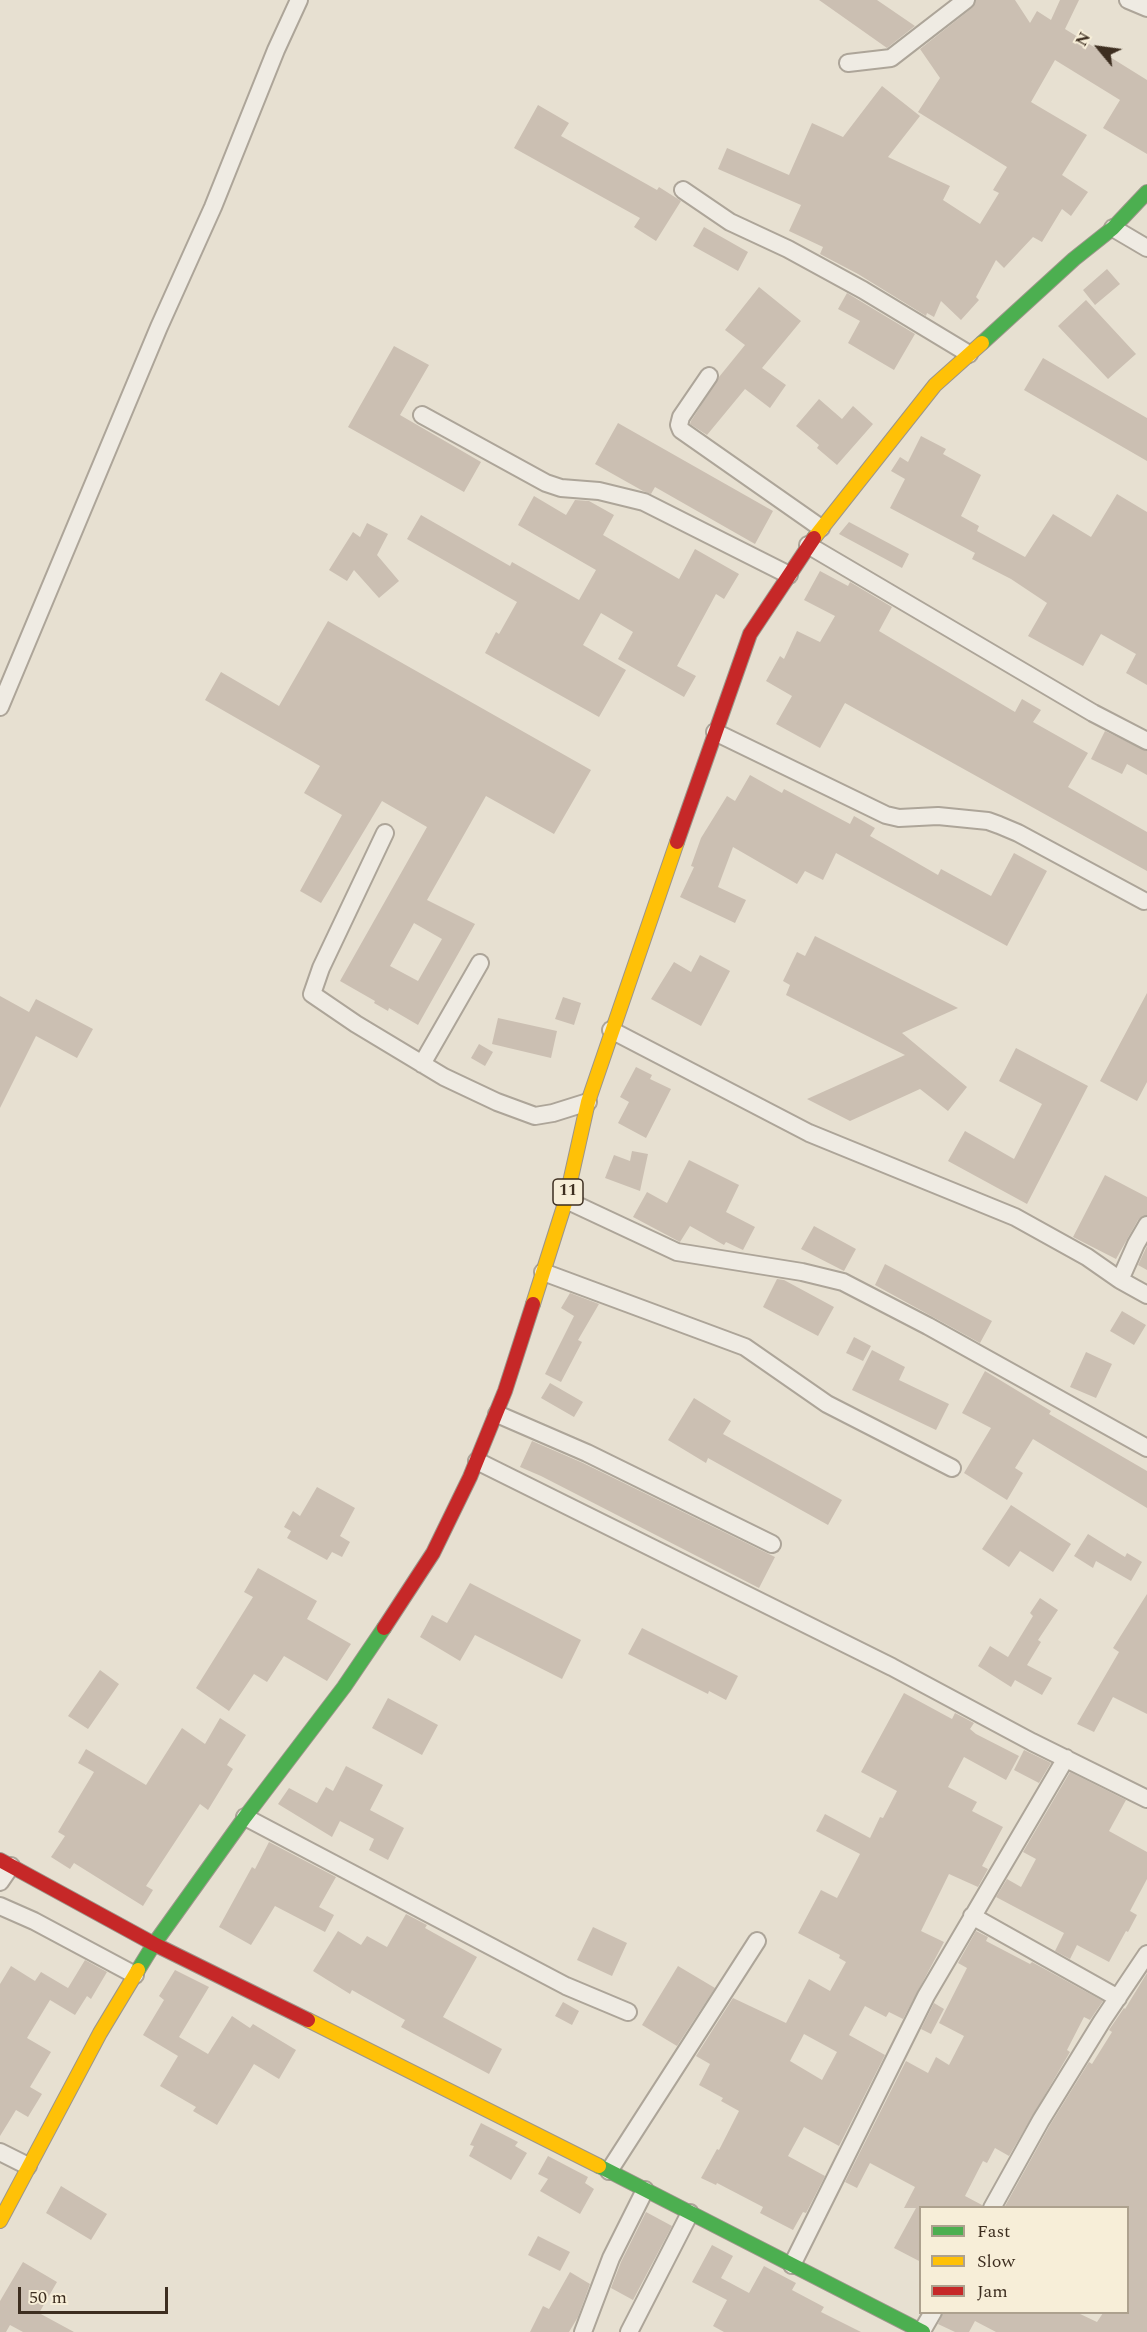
<!DOCTYPE html>
<html>
<head>
<meta charset="utf-8">
<style>
	body { margin:0 }
	#map { position:relative; width:1147px; height:2332px; overflow:hidden; background:#e7e0d1; font-family:Spectral,serif }
	canvas { display:block }
	.legend { position:absolute; left:919px; top:2206px; width:210px; height:108px; box-sizing:border-box; background:#f7eed8; border:2px solid #ada18e; margin:0; padding:8px 10px; list-style:none; font-size:18px; color:#3d2e20 }
	.legend li { display:flex; align-items:center; gap:12px; height:30px }
	.legend b { width:30px; border:2px solid #ada18e }
	.north { position:absolute; left:1069px; top:18px; width:60px; height:60px; -webkit-text-stroke:4px #f7eed8; paint-order:stroke; rotate:299deg; font-size:16px; font-weight:700; line-height:24px; text-align:center; color:#3d2e20 }
	.north::after { content:''; display:block; margin:auto; width:21px; height:27px; background:#3d2e20; clip-path:polygon(50% 0,100% 100%,50% 72%,0 100%) }
	.scale { position:absolute; left:18px; top:2287px; width:150px; height:27px; box-sizing:border-box; border:3px solid #3d2e20; border-top:0; padding-left:8px; font-size:18px; line-height:21px; white-space:nowrap; color:#3d2e20; -webkit-text-stroke:4px #f7eed8; paint-order:stroke }
</style>
</head>
<body>
<div id="map">
<canvas width="1147" height="2332"></canvas>
<ul class="legend">
<li><b style="height:8px;background:#4caf50"></b>Fast</li>
<li><b style="height:8px;background:#ffc107"></b>Slow</li>
<li><b style="height:8px;background:#c62828"></b>Jam</li>
</ul>
<div class="north">N</div>
<div class="scale">50 m</div>
</div>
<script>
const ctx = document.querySelector('canvas').getContext('2d');
ctx.lineJoin = 'round';
function fill(path, color) {
  ctx.fillStyle = color;
  ctx.fill(path, 'evenodd');
}
function poly(rows) {
  const path = new Path2D();
  for (const r of rows) {
    path.moveTo(r[0], r[1]);
    for (let i = 2; i < r.length; i += 2) path.lineTo(r[i], r[i + 1]);
  }
  return path;
}
function stroke(path, color, width, dash) {
  ctx.strokeStyle = color;
  ctx.lineWidth = width;
  ctx.lineCap = dash ? 'butt' : 'round';
  ctx.setLineDash(dash || []);
  ctx.stroke(path);
}
function label(font, color, halo, rows, align = 'center') {
  ctx.font = font + ' Spectral,serif';
  ctx.lineWidth = 4.5;
  ctx.setLineDash([]);
  ctx.textBaseline = 'middle';
  ctx.strokeStyle = halo;
  ctx.fillStyle = color;
  for (const [text, x, y, turn = 0] of rows) {
    ctx.save();
    ctx.translate(x, y);
    ctx.rotate((+turn || 0) * Math.PI / 180);
    ctx.textAlign = isNaN(turn) ? turn : align;
    if (halo) ctx.strokeText(text, 0, 0);
    ctx.fillText(text, 0, 0);
    ctx.restore();
  }
}
fill(poly([
	[819,0,877,0,915,26,887,48],
	[976,0,1015,0,1030,23,1037,11,1051,20,1060,0,1079,0,1065,29,1147,80,1147,154,1103,128,1120,100,1055,60,1031,102,1087,135,1062,175,1088,192,1071,216,1062,209,1042,242,1033,237,1004,268,996,260,976,297,979,300,961,320,941,301,934,317,927,313,926,316,858,274,820,254,823,247,789,231,801,205,718,169,727,148,789,175,812,123,843,137,882,86,920,116,888,157,950,186,943,200,980,224,999,193,993,190,1007,167,918,112,940,78,920,49,972,8],
	[538,105,569,123,561,136,657,190,659,187,681,201,656,241,634,227,640,218,514,148],
	[704,227,748,252,738,271,693,246],
	[1107,269,1120,284,1095,305,1083,290],
	[759,287,801,321,762,368,786,385,770,408,745,389,707,435,690,424,691,421,719,377,745,345,725,330],
	[847,293,915,334,894,370,848,343,860,321,838,309],
	[1086,300,1136,354,1108,379,1058,326],
	[394,346,429,365,400,415,481,462,464,492,348,427],
	[1043,358,1147,418,1147,461,1024,390],
	[819,399,842,419,853,406,873,424,837,465,817,448,819,445,796,426],
	[618,423,773,511,755,544,655,487,651,494,643,491,595,464],
	[921,436,946,449,943,454,981,475,961,516,979,526,977,531,1025,557,1053,514,1091,537,1117,494,1147,512,1147,685,1126,673,1136,654,1101,634,1083,666,1028,636,1047,603,1011,579,972,559,975,553,890,508,905,479,891,471,900,457,908,462],
	[534,496,566,515,575,500,589,501,614,515,603,535,679,579,695,549,739,574,724,599,716,594,677,666,696,676,684,697,618,659,633,632,601,613,583,645,626,670,599,717,485,653,496,632,499,634,517,602,407,539,421,515,510,566,512,562,579,600,596,570,518,525],
	[849,522,909,554,902,568,839,534],
	[367,523,388,534,377,555,399,581,379,598,354,570,347,581,329,570,353,532,360,537],
	[820,571,848,586,850,582,892,607,879,631,1015,712,1022,699,1041,710,1033,722,1088,753,1068,787,1147,832,1147,871,845,703,820,748,776,724,792,696,766,681,780,656,784,659,797,631,820,642,835,616,804,600],
	[328,621,591,770,554,834,486,796,427,900,475,924,418,1025,389,1008,388,1011,374,1003,375,1001,340,981,427,827,382,801,321,903,300,891,342,815,304,793,320,766,205,700,221,672,279,706],
	[414,923,442,939,418,981,390,966],
	[1105,731,1147,751,1147,775,1127,764,1122,774,1091,759],
	[750,775,782,793,784,789,850,824,854,816,875,828,870,836,893,849,938,875,941,869,991,896,1014,853,1047,871,1007,946,836,853,823,880,805,871,797,884,733,847,718,887,746,900,735,923,680,897,694,867,691,866,701,838,727,796,735,801],
	[815,936,958,1008,902,1033,967,1087,948,1111,920,1089,850,1121,807,1099,905,1055,786,995,790,985,783,981,797,952,805,956],
	[700,955,730,971,701,1026,651,999,674,962,691,972],
	[1147,993,1147,1082,1137,1101,1100,1081],
	[0,996,29,1012,36,999,93,1029,77,1058,36,1036,0,1108],
	[563,997,581,1003,574,1025,555,1019],
	[498,1018,557,1031,551,1058,492,1044],
	[479,1044,493,1052,485,1066,471,1058],
	[1016,1048,1088,1086,1027,1204,948,1161,965,1131,1014,1159,1042,1104,999,1081],
	[636,1067,652,1075,650,1079,671,1089,646,1138,618,1123,629,1102,620,1097],
	[632,1151,648,1154,640,1191,605,1178,614,1155,630,1161],
	[689,1160,739,1185,726,1212,755,1227,743,1250,726,1242,724,1245,690,1226,680,1242,633,1217,647,1192,667,1203],
	[1105,1175,1147,1197,1147,1215,1138,1220,1116,1259,1073,1237],
	[814,1226,856,1249,844,1271,801,1249],
	[1147,1246,1147,1270,1138,1265],
	[885,1264,992,1321,980,1343,875,1285],
	[777,1279,784,1280,834,1307,818,1336,763,1307],
	[570,1293,599,1304,578,1340,582,1342,561,1382,545,1374,574,1316,561,1308],
	[1122,1311,1146,1325,1134,1345,1110,1331],
	[854,1337,871,1346,863,1361,846,1353],
	[872,1350,905,1367,899,1380,949,1404,936,1430,852,1390],
	[1086,1352,1112,1364,1096,1398,1070,1387],
	[985,1371,1051,1411,1049,1414,1147,1471,1147,1508,1033,1439,1015,1468,1023,1473,1007,1500,964,1473,991,1428,962,1413],
	[550,1383,583,1402,574,1417,541,1398],
	[694,1398,731,1421,723,1434,842,1500,828,1525,708,1458,706,1463,668,1440],
	[532,1441,583,1463,775,1557,759,1588,541,1476,520,1467],
	[317,1487,355,1508,340,1536,350,1542,342,1557,332,1552,327,1560,287,1538,291,1531,284,1527,293,1511,300,1516],
	[1011,1505,1071,1544,1053,1572,1020,1551,1009,1567,982,1549],
	[1088,1534,1125,1557,1127,1553,1142,1562,1131,1581,1096,1561,1093,1568,1074,1556],
	[258,1568,317,1601,307,1619,351,1644,327,1681,284,1656,267,1682,254,1674,229,1711,196,1688,253,1597,244,1592],
	[470,1583,581,1640,562,1679,475,1635,460,1661,420,1637,432,1615,447,1623],
	[1147,1594,1147,1714,1113,1697,1094,1732,1077,1724,1119,1652,1113,1648],
	[1040,1598,1058,1610,1038,1640,1041,1642,1027,1665,1052,1678,1042,1695,1015,1680,1011,1687,978,1666,990,1646,1008,1657,1033,1616,1030,1613],
	[642,1628,738,1676,726,1700,709,1691,708,1694,628,1654],
	[100,1670,119,1684,88,1729,68,1716],
	[904,1693,952,1719,955,1713,974,1723,970,1729,976,1734,1019,1756,1006,1780,964,1757,948,1787,977,1802,972,1811,1003,1827,982,1866,988,1869,978,1887,949,1874,921,1931,944,1942,903,2019,889,2012,886,2017,865,2006,849,2035,885,2055,839,2146,804,2127,788,2156,825,2176,806,2213,803,2212,793,2230,760,2213,763,2207,717,2183,716,2185,701,2178,717,2149,719,2150,739,2111,721,2101,723,2098,699,2085,710,2064,696,2056,733,1998,786,2023,809,1979,830,1991,846,1962,839,1958,840,1955,798,1933,821,1890,837,1898,860,1854,816,1831,825,1814,870,1838,880,1817,883,1818,897,1791,861,1772],
	[804,2034,837,2052,822,2080,790,2061],
	[388,1698,438,1725,422,1755,372,1728],
	[220,1718,246,1735,227,1765,233,1769,208,1810,200,1804,146,1886,153,1890,143,1906,74,1863,70,1869,51,1857,65,1836,58,1832,94,1772,78,1763,86,1749,146,1785,182,1728,205,1744],
	[1024,1750,1051,1763,1039,1783,1014,1770],
	[346,1766,383,1785,370,1810,404,1828,388,1860,369,1850,374,1839,340,1821,332,1837,278,1804,289,1788,317,1803,326,1787,333,1791],
	[1070,1772,1126,1800,1109,1831,1147,1852,1147,1879,1130,1911,1137,1915,1128,1932,1126,1931,1109,1962,1077,1945,1070,1959,1055,1951,1064,1933,996,1897,1007,1879,1021,1887,1036,1859,1023,1852],
	[269,1842,336,1877,319,1907,334,1915,325,1932,275,1906,251,1945,219,1927,252,1867,255,1869],
	[406,1914,427,1925,425,1928,477,1957,443,2017,502,2049,489,2074,401,2027,405,2020,352,1990,350,1994,313,1971,338,1931,361,1945,367,1936,387,1947],
	[593,1927,627,1943,612,1976,577,1960],
	[976,1931,988,1937,986,1941,1030,1964,1032,1962,1103,2001,1090,2020,1084,2017,1067,2050,1070,2052,1009,2156,995,2148,987,2163,983,2161,965,2196,982,2205,982,2208,921,2208,921,2262,894,2248,916,2208,904,2208,915,2187,870,2163,857,2188,845,2182,906,2061,928,2073,936,2057,949,2065,964,2036,939,2023,967,1968,958,1963],
	[85,1960,107,1972,91,1999,87,1996,75,2015,50,2000,27,2038,51,2052,30,2087,42,2094,28,2117,16,2110,0,2136,0,1984,11,1966,35,1981,41,1972,68,1988],
	[678,1966,715,1988,677,2046,642,2025],
	[175,1970,209,1987,179,2037,208,2054,232,2016,250,2028,253,2024,296,2050,279,2079,254,2064,217,2125,193,2111,196,2107,160,2086,178,2056,143,2035,164,2000,159,1996],
	[1147,1973,1147,2332,996,2332,975,2321,969,2332,955,2332,938,2324,943,2313,1078,2313,1097,2322,1103,2313,1128,2313,1128,2208,1004,2208,1050,2125,1089,2062,1092,2064,1112,2032,1109,2030,1124,2008,1125,2009],
	[563,2002,579,2011,572,2025,555,2016],
	[934,2003,944,2009,931,2034,921,2029],
	[481,2123,518,2142,515,2146,527,2153,511,2180,469,2156,474,2146,470,2145],
	[548,2156,588,2177,585,2183,594,2189,580,2214,540,2191,548,2179,538,2174],
	[61,2186,107,2214,91,2240,46,2213],
	[646,2212,672,2226,633,2300,611,2288,621,2262],
	[538,2236,570,2252,560,2271,528,2255],
	[712,2245,733,2256,721,2278,749,2293,764,2266,796,2283,792,2290,824,2307,821,2312,861,2332,724,2332,713,2326,727,2300,692,2282],
	[23,2262,57,2282,39,2313,74,2332,23,2332,10,2325,6,2332,0,2332,0,2301],
	[570,2272,590,2284,578,2317,569,2332,530,2332,543,2306,549,2309]
]), '#cbbfb2');
const street = poly([
	[1128,0,1147,8],
	[848,63,891,58,966,0],
	[683,190,730,222,788,249,863,290,969,354],
	[1113,228,1147,248],
	[709,376,681,417,679,425,681,430,821,528],
	[422,415,546,483,561,488,599,491,644,502,789,575],
	[808,545,1093,713,1147,741],
	[0,707,159,327,213,207,276,50,299,0],
	[715,732,886,815,899,818,938,816,988,821,999,825,1018,833,1144,901],
	[385,833,321,968,312,994,356,1024,444,1077,497,1102,535,1116,553,1113,588,1102],
	[611,1030,809,1133,1015,1217,1087,1257,1120,1280,1136,1244,1147,1225],
	[422,1064,480,963],
	[566,1200,677,1252,802,1272,843,1282,928,1326,1147,1448],
	[543,1272,745,1347,827,1404,952,1468],
	[1120,1280,1147,1295],
	[497,1414,587,1453,772,1544],
	[477,1461,892,1667,1032,1742,1147,1799],
	[245,1817,566,1986,628,2012],
	[0,1882,11,1866],
	[0,1906,34,1921,135,1975],
	[972,1916,1118,1998],
	[0,2152,28,2166],
	[609,2171,757,1941],
	[992,2208,1041,2120,1102,2021,1147,1954],
	[792,2265,926,1996,1066,1758],
	[922,2331,933,2312],
	[583,2332,611,2258,645,2190],
	[629,2332,690,2213]
]);
const fast = poly([
	[982,343,1074,259,1113,228,1147,192],
	[138,1970,154,1944,245,1817,344,1687,384,1628],
	[599,2166,923,2332]
]);
const slow = poly([
	[814,538,935,385,982,343],
	[533,1304,566,1200,588,1102,677,842],
	[308,2020,599,2166],
	[0,2221,100,2033,138,1970]
]);
const jam = poly([
	[677,842,750,634,814,538],
	[384,1628,433,1553,470,1477,505,1391,533,1304],
	[0,1860,154,1944,308,2020]
]);
stroke(street, '#ada599', 20);
stroke(fast, '#9c958a', 16);
stroke(slow, '#9c958a', 16);
stroke(jam, '#9c958a', 16);
stroke(street, '#efebe3', 16);
stroke(fast, '#4caf50', 14);
stroke(slow, '#ffc107', 14);
stroke(jam, '#c62828', 14);
for (const [x, y, w] of [
	[568,1192,30]
]) {
  const box = new Path2D();
  box.roundRect(x - w / 2, y - 13, w, 26, 4.5);
  ctx.fillStyle = '#f7eed8';
  ctx.fill(box);
  stroke(box, '#3d2e20', 1.5);
}
label('bold 16px', '#3d2e20', null, [
	["11",568,1192]
]);
</script>
</body>
</html>
